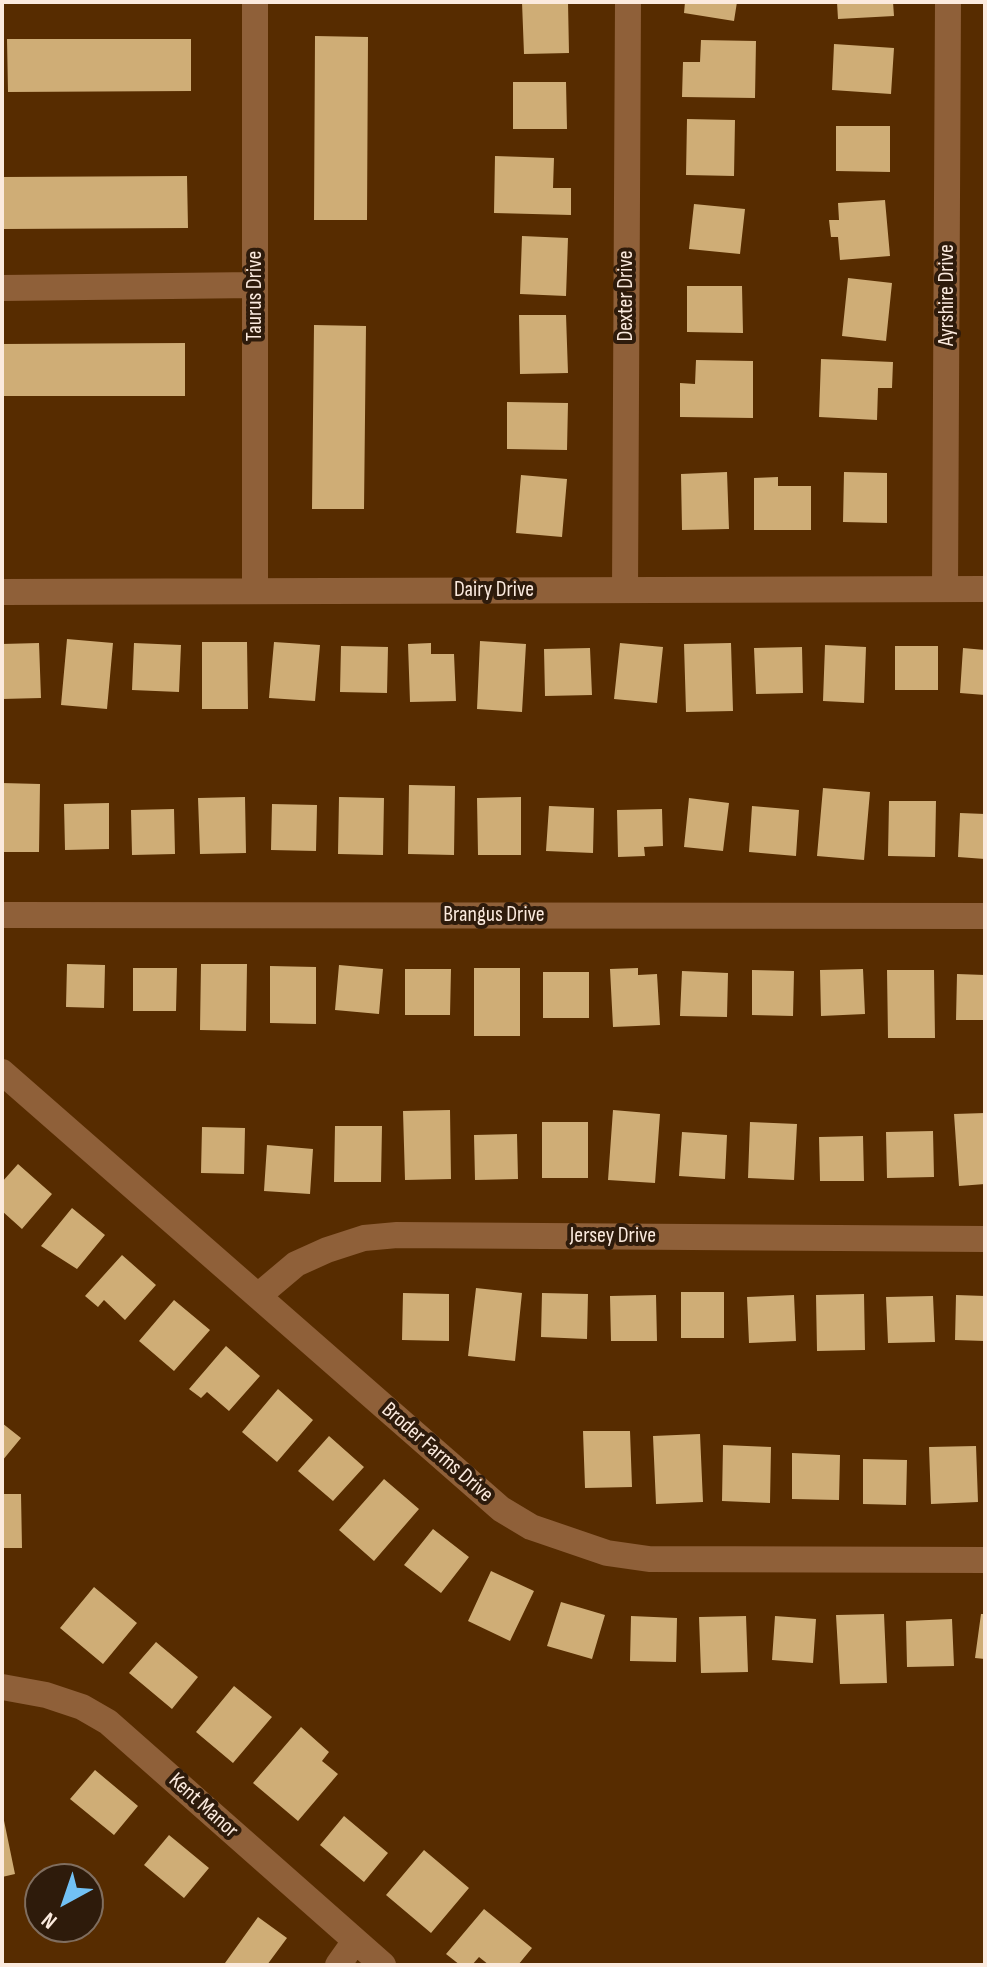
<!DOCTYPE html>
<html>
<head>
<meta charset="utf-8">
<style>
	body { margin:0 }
	#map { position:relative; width:987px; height:1967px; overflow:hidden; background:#572c00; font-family:"Sofia Sans Condensed",sans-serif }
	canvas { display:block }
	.frame { position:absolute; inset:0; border:4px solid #fbeade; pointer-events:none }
	.north { position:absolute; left:24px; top:1863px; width:80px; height:80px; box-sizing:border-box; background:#2e1b0b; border:2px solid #806e5f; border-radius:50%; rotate:220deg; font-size:22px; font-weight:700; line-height:32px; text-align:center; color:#fbeade }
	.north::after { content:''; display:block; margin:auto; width:28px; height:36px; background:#72c1f5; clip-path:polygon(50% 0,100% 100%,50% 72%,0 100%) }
</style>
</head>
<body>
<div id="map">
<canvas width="987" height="1967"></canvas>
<div class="frame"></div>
<div class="north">N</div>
</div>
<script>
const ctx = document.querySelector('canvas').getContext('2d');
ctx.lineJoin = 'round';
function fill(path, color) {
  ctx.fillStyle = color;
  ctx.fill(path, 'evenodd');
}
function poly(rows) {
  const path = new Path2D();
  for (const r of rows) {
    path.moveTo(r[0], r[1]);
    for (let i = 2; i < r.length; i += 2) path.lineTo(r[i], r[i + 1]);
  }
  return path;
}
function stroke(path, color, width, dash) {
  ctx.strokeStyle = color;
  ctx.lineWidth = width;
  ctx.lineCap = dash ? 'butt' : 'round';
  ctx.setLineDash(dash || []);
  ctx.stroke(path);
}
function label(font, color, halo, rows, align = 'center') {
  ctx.font = font + ' "Sofia Sans Condensed",sans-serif';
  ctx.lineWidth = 8;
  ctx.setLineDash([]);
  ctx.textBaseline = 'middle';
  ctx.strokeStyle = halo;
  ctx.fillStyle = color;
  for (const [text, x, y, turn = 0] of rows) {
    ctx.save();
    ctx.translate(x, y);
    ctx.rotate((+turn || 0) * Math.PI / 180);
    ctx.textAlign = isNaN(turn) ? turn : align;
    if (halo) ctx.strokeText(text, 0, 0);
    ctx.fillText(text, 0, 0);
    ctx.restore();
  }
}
fill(poly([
	[522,2,568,2,569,53,524,54],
	[685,2,737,2,734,21,684,13],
	[837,2,893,2,894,16,838,19],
	[315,36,368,37,367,220,314,220],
	[7,39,191,39,191,91,8,92],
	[701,40,756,41,755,98,682,97,683,62,700,62],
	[834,44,894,48,891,94,832,90],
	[513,82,566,82,567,129,513,129],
	[687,119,735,120,734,176,686,175],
	[836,126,890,126,890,172,836,171],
	[495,156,554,158,553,188,571,188,571,215,494,213],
	[187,176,188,228,4,229,3,177],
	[885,200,890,256,840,260,838,237,831,237,829,220,839,220,838,203],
	[694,204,745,209,740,254,689,249],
	[522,236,568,238,566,296,520,294],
	[848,278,892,283,886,341,842,336],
	[687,286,742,286,743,333,687,332],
	[519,315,566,315,568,373,520,374],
	[314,325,366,326,364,509,312,509],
	[185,343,185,396,2,396,2,344],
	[821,359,893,362,892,388,878,388,877,420,819,417],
	[696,360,753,361,753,418,680,417,680,383,695,384],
	[507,402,568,403,567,450,507,449],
	[727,472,729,529,682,530,681,474],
	[844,472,887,473,887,523,843,522],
	[521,475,567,479,562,537,516,533],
	[778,477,778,486,811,486,811,530,754,530,754,478],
	[67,639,113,643,107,709,61,705],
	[480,641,526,644,522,712,477,709],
	[202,642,247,642,248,709,202,709],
	[274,642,320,645,315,701,269,698],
	[39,643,41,698,2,699,2,644],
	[134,643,181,645,179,692,132,690],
	[431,643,431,654,454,654,456,701,410,702,408,644],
	[620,643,663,647,657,703,614,699],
	[731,643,733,711,686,712,684,644],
	[825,645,866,647,864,703,823,701],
	[341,646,388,647,387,693,340,692],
	[895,646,938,646,938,690,895,690],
	[802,647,803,693,756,694,754,648],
	[590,648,592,695,545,696,544,649],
	[963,648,985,650,985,695,960,693],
	[2,783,40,784,39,852,2,852],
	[409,785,455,786,454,855,408,854],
	[823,788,870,792,864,860,817,856],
	[245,797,246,853,200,854,198,798],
	[339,797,384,798,383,855,338,854],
	[521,797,521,855,478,855,477,798],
	[689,798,729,803,723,851,684,847],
	[889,801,936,801,935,857,888,856],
	[109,803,109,849,65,850,64,804],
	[272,804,317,805,316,851,271,850],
	[549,806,594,808,593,853,546,851],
	[752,806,799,810,796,856,749,852],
	[174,809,175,854,132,855,131,810],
	[662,809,663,846,644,847,645,856,618,857,617,810],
	[960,813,985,814,985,859,958,857],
	[67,964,105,965,104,1008,66,1007],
	[201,964,247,964,246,1031,200,1030],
	[339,965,383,969,379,1014,335,1010],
	[270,966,316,967,316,1024,270,1023],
	[133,968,177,968,176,1011,133,1011],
	[474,968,520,968,520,1036,474,1036],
	[638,968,638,975,657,974,660,1025,613,1027,610,969],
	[405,969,451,969,450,1015,405,1015],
	[863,969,865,1014,821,1016,820,970],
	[752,970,794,971,793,1016,752,1015],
	[887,970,934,970,935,1038,888,1038],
	[682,971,728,973,727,1017,680,1016],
	[543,972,589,972,589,1018,543,1018],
	[957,974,985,975,985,1020,956,1020],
	[450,1110,451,1179,405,1180,403,1111],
	[613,1110,660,1114,655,1183,608,1180],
	[985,1113,985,1184,959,1186,954,1114],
	[542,1122,588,1122,588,1178,542,1178],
	[750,1122,797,1124,794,1180,748,1178],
	[335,1126,382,1126,381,1182,334,1182],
	[202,1127,245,1128,244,1174,201,1173],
	[933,1131,934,1177,887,1178,886,1132],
	[682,1132,727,1135,725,1179,679,1176],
	[517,1134,518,1179,475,1180,474,1135],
	[863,1136,864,1181,820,1181,819,1137],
	[267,1145,313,1149,310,1194,264,1191],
	[18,1164,52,1194,22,1229,2,1211,2,1182],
	[72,1208,105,1235,77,1269,41,1246],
	[122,1255,156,1285,125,1320,104,1300,98,1307,85,1296],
	[476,1288,522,1293,515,1361,468,1356],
	[681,1292,724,1292,724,1338,681,1338],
	[403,1293,449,1294,449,1341,402,1340],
	[542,1293,588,1294,587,1339,541,1337],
	[864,1294,865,1350,817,1351,816,1295],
	[656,1295,657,1341,611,1341,610,1296],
	[794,1295,796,1341,749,1343,747,1297],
	[956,1295,985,1296,985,1341,955,1340],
	[933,1296,935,1342,888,1343,886,1297],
	[174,1300,210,1330,174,1371,139,1341],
	[226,1346,260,1376,229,1411,207,1392,201,1398,189,1389],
	[278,1389,313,1420,277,1462,242,1432],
	[2,1423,21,1438,2,1461],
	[583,1431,630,1431,632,1487,585,1488],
	[700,1434,703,1502,656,1504,653,1436],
	[329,1436,364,1467,333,1501,298,1471],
	[723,1445,771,1447,770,1503,722,1501],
	[976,1446,978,1502,931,1504,929,1447],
	[792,1453,840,1455,839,1500,792,1499],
	[863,1459,907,1460,906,1505,863,1504],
	[384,1479,419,1509,374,1561,339,1530],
	[2,1494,21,1494,22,1548,2,1548],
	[433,1529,469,1557,441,1593,404,1565],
	[491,1571,534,1591,510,1641,468,1621],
	[94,1587,137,1623,103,1664,60,1628],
	[561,1602,605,1615,592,1659,547,1646],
	[884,1614,887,1683,840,1684,836,1615],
	[981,1614,985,1614,985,1659,975,1658],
	[631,1616,677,1618,676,1662,630,1661],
	[746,1616,748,1672,701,1673,699,1617],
	[775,1616,816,1619,813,1663,772,1660],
	[952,1619,954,1666,907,1667,906,1621],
	[156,1642,198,1677,172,1709,129,1673],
	[234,1686,272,1717,233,1763,196,1732],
	[301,1727,329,1752,322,1761,338,1774,298,1821,253,1783],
	[95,1770,138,1806,114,1835,70,1799],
	[2,1811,15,1874,2,1877],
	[344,1816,388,1853,364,1882,320,1845],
	[169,1835,209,1868,184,1898,144,1865],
	[424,1850,469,1888,431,1933,386,1895],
	[484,1909,532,1948,518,1965,489,1965,479,1957,472,1965,460,1965,446,1954],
	[258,1917,287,1938,267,1965,227,1965,225,1963]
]), '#cfad76');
stroke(poly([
	[2,288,255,285],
	[945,588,948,2],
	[625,589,628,2],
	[255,591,255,2],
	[2,592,985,589],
	[2,915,985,916],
	[2,1072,501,1509,531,1527,607,1553,649,1559,985,1560],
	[258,1296,296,1264,327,1250,364,1238,397,1235,985,1239],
	[2,1687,46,1695,82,1707,108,1722,383,1965],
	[338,1965,355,1941]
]), '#8f6039', 26);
label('22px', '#fbeade', '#2e1b0b', [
	["Ayrshire Drive",947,295,-90],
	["Taurus Drive",255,296,-90],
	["Dexter Drive",626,296,-90],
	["Dairy Drive",494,590],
	["Brangus Drive",494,915],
	["Jersey Drive",613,1236],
	["Broder Farms Drive",437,1453,41],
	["Kent Manor",203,1806,42]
]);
</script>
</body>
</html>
